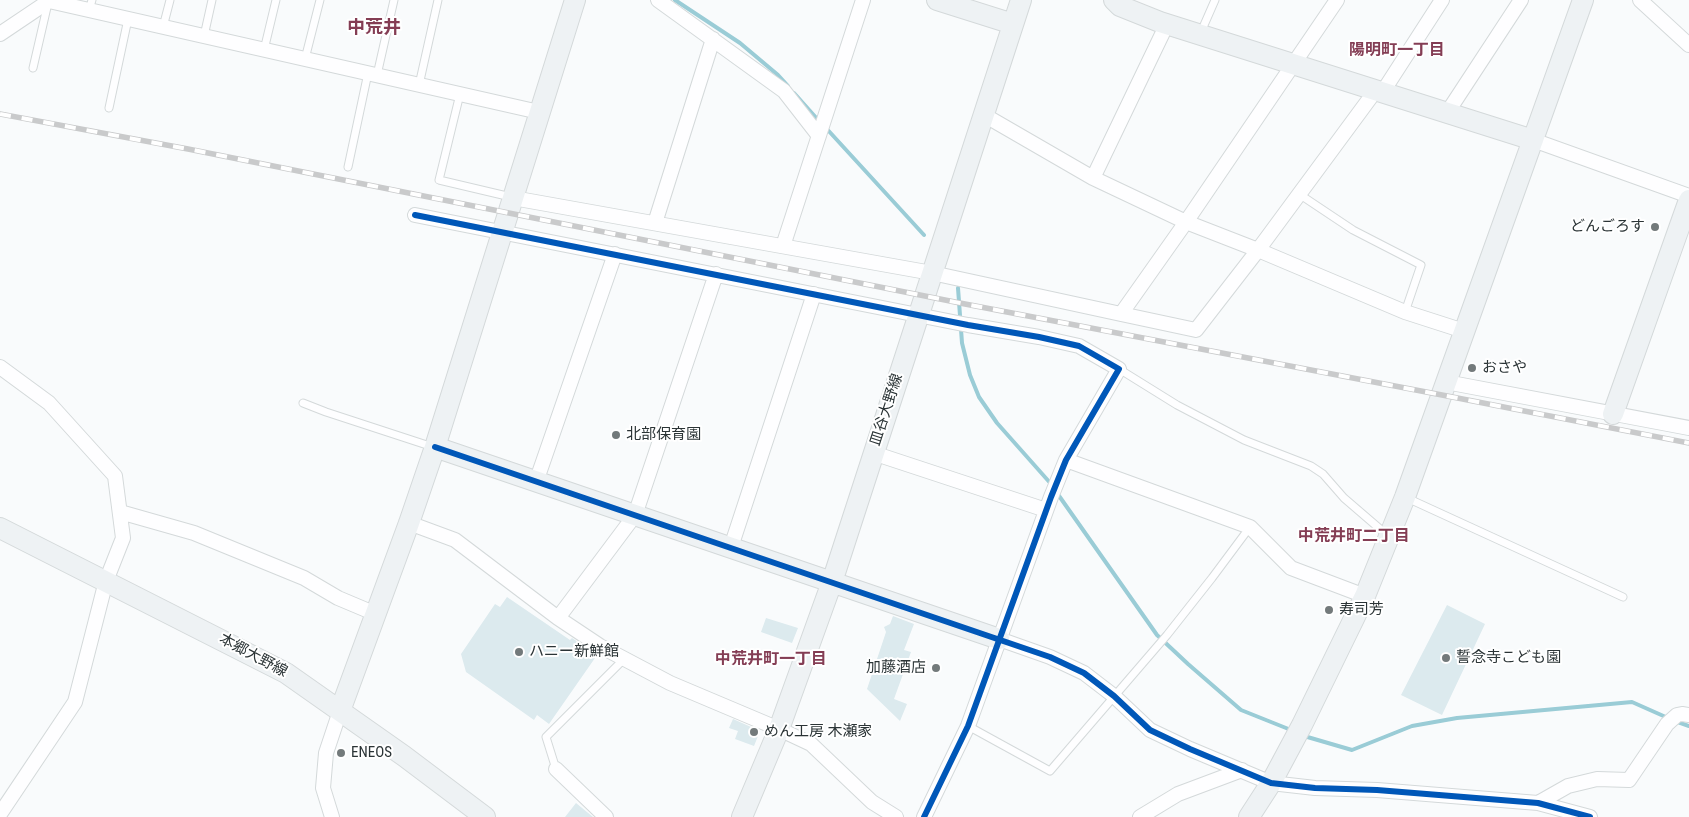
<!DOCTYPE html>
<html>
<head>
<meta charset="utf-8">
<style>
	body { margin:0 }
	canvas { display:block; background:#f9fbfc }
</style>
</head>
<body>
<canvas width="1689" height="817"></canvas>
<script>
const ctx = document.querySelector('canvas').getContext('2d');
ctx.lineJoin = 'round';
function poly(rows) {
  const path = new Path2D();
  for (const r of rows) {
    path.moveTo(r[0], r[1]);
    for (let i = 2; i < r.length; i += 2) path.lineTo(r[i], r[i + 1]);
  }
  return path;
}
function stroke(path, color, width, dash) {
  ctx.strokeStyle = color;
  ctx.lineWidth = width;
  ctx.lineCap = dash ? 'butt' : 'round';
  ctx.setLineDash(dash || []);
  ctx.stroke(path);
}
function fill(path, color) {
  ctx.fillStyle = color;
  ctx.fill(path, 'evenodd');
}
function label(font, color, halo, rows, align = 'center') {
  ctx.font = font + ' "Roboto Condensed","Noto Sans JP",sans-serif';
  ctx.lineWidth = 4;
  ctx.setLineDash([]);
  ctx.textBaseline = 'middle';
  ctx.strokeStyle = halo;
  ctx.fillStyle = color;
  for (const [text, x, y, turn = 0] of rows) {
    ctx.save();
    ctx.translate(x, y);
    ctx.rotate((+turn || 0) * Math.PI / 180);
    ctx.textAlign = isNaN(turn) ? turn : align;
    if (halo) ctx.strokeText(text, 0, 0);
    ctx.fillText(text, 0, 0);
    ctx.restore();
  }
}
stroke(poly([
	[675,0,740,43,778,75,788,86],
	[794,93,819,121],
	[826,128,924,235],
	[958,288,962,343,970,375,979,397,997,423,1052,485],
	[1057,493,1157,635,1188,664,1241,710,1291,730],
	[1675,721,1689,726],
	[1304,736,1352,750,1412,726,1457,718,1632,702,1668,718]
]), '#9accd6', 4);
fill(poly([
	[507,597,570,640,572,638,585,647,583,650,595,658,549,724,537,715,534,720,466,672,461,654,495,604,500,607],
	[1447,605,1485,624,1442,715,1401,695],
	[893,616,914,624,904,650,911,652,894,699,907,704,900,721,867,689,886,632,884,627,890,624],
	[766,618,798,628,792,643,761,632],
	[733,719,760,731,754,746,735,739,738,731,729,728],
	[576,803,593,817,565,817]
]), '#dceaee');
const lane = poly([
	[89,10,92,0],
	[163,27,170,0],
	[1201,32,1215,0],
	[204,36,212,0],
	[264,50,276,0],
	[305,59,320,0],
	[33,68,48,3],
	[377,75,394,0],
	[419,85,438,0],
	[460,94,439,180,511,197],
	[109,108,128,19],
	[348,167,368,73],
	[1299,194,1353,230,1421,265,1405,312],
	[1119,369,1177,405,1244,440,1311,466,1323,474,1344,498,1387,535],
	[303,403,326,412,433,447],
	[1407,498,1623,597],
	[968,726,1050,771,1167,635,1212,578,1250,527],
	[556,769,546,737,624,659]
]);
const street = poly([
	[658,0,784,91,819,136],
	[1640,0,1689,45],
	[0,34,49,1,539,112],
	[1382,93,1442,0],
	[1447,113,1521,0],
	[984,115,1093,178,1186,222,1337,0],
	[1533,140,1689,196],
	[1093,178,1167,24],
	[513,198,932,273,1121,314,1186,222,1258,250,1405,312,1464,331],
	[415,215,968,325,1039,337,1079,346,1119,369,1066,460,1051,497,968,726,924,817],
	[655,223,713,39],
	[783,246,863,0],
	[1121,314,1196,330,1258,250,1376,90],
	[0,367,49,403,115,476,123,538,106,581,75,702,0,814],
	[1446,382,1689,428],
	[873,453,1046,510],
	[1066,460,1250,527,1291,568,1365,596],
	[536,482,615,254],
	[120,512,194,533,304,578,338,598,376,614],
	[409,523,455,540,558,618,600,646,670,683,779,729,811,744,872,802,896,817],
	[731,547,814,294],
	[558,618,635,515,716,274],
	[999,639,1050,657,1084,673,1114,696,1150,730,1190,749,1271,783,1315,788,1377,790,1538,803,1590,817],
	[556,769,606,817],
	[1538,803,1568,786,1597,779,1629,780,1667,724,1677,715,1682,714,1689,715],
	[332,817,323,788,326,753,340,711],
	[1140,817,1178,794,1242,770]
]);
const secondary = poly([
	[937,0,1013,24],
	[1114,0,1120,6,1160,22,1533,140],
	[1613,414,1689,200],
	[435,447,999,639],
	[0,528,286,673,404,756,485,817],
	[340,711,409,523,435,447,575,0],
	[742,817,779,729,832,582,1021,0],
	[1249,817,1271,783,1302,725,1365,596,1405,497,1583,0]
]);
stroke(lane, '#d4d9da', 9);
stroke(street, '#d4d9da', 16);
stroke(secondary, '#d4d9da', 22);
stroke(lane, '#fefeff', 7);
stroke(street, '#fefeff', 14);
stroke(secondary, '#eef2f4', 20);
const rail = poly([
	[0,114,188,149,965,304,1442,395,1689,443]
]);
stroke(rail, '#c9cacb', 5.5);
stroke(rail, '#fff', 4, [11]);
stroke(poly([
	[415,215,968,325,1039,337,1079,346,1119,369,1066,460,1051,497,968,726,924,817],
	[435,447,1050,657,1084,673,1114,696,1150,730,1190,749,1271,783,1315,788,1377,790,1538,803,1590,817]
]), '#0057b8', 6);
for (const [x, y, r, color] of [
	[1655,227,5,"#737a7b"],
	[1472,368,5,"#737a7b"],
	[616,435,5,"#737a7b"],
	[1329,610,5,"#737a7b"],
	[519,652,5,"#737a7b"],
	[1446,658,5,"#737a7b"],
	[936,668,5,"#737a7b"],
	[754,732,5,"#737a7b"],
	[341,753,5,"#737a7b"]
]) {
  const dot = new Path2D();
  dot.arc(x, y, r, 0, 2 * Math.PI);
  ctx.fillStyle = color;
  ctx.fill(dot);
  stroke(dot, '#fff', 2);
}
label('15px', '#2b3436', '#fff', [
	["どんごろす",1645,227,"right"],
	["おさや",1482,368],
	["北部保育園",626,435],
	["寿司芳",1339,610],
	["ハニー新鮮館",529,652],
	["誓念寺こども園",1456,658],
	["加藤酒店",926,668,"right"],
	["めん工房 木瀬家",764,732],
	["ENEOS",351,753]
], 'left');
label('15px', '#2b3436', '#fff', [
	["皿谷大野線",887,410,-72],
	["本郷大野線",253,656,28]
]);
label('bold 16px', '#843d54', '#fff', [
	["陽明町一丁目",1397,51],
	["中荒井町二丁目",1354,537],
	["中荒井町一丁目",771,660]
]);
label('bold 18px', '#843d54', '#fff', [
	["中荒井",374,28]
]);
</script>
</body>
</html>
